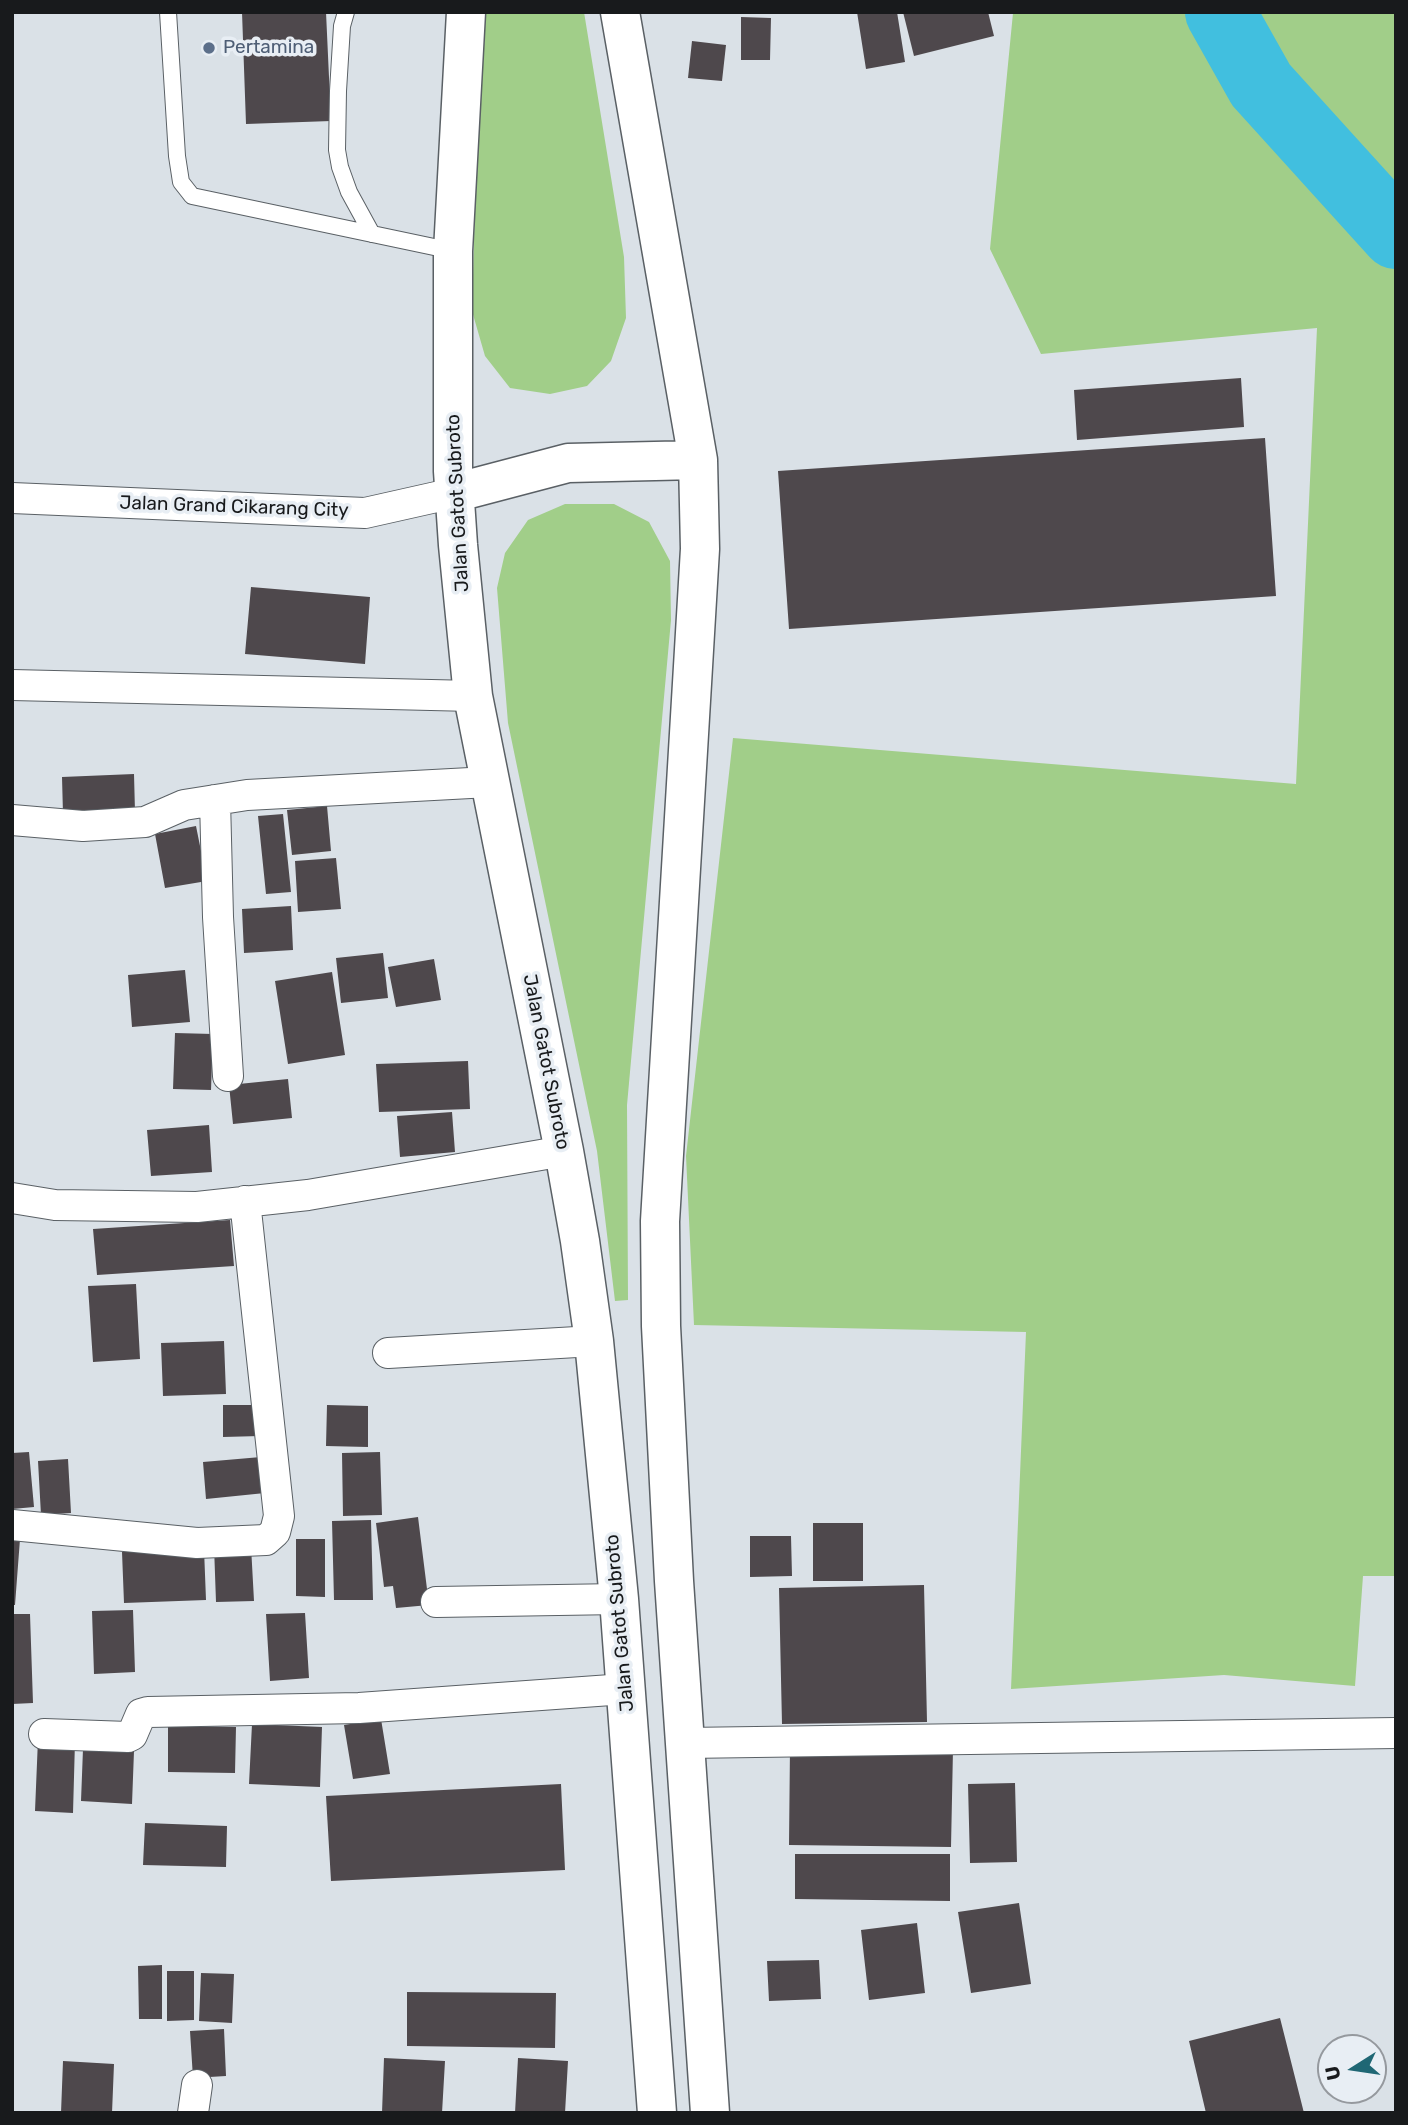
<!DOCTYPE html>
<html>
<head>
<meta charset="utf-8">
<style>
	body { margin:0 }
	#map { position:relative; width:1408px; height:2125px; overflow:hidden; background:#dae1e7; font-family:Rubik,sans-serif }
	canvas { display:block }
	.frame { position:absolute; inset:0; border:14px solid #181a1c; pointer-events:none }
	.north { position:absolute; left:1317px; top:2034px; width:70px; height:70px; box-sizing:border-box; background:#e8eef4; border:2px solid #95999e; border-radius:50%; rotate:258deg; font-size:19px; font-weight:700; line-height:28px; text-align:center; color:#181a1c }
	.north::after { content:''; display:block; margin:auto; width:24px; height:32px; background:#1f6774; clip-path:polygon(50% 0,100% 100%,50% 72%,0 100%) }
</style>
</head>
<body>
<div id="map">
<canvas width="1408" height="2125"></canvas>
<div class="frame"></div>
<div class="north">U</div>
</div>
<script>
const ctx = document.querySelector('canvas').getContext('2d');
ctx.lineJoin = 'round';
function fill(path, color) {
  ctx.fillStyle = color;
  ctx.fill(path, 'evenodd');
}
function poly(rows) {
  const path = new Path2D();
  for (const r of rows) {
    path.moveTo(r[0], r[1]);
    for (let i = 2; i < r.length; i += 2) path.lineTo(r[i], r[i + 1]);
  }
  return path;
}
function stroke(path, color, width, dash) {
  ctx.strokeStyle = color;
  ctx.lineWidth = width;
  ctx.lineCap = dash ? 'butt' : 'round';
  ctx.setLineDash(dash || []);
  ctx.stroke(path);
}
function label(font, color, halo, rows, align = 'center') {
  ctx.font = font + ' Rubik,sans-serif';
  ctx.lineWidth = 7;
  ctx.setLineDash([]);
  ctx.textBaseline = 'middle';
  ctx.strokeStyle = halo;
  ctx.fillStyle = color;
  for (const [text, x, y, turn = 0] of rows) {
    ctx.save();
    ctx.translate(x, y);
    ctx.rotate((+turn || 0) * Math.PI / 180);
    ctx.textAlign = isNaN(turn) ? turn : align;
    if (halo) ctx.strokeText(text, 0, 0);
    ctx.fillText(text, 0, 0);
    ctx.restore();
  }
}
fill(poly([
	[486,12,584,12,624,257,626,318,611,361,587,386,550,394,510,388,485,356,472,311,477,132],
	[1015,12,1396,12,1396,1576,1363,1576,1355,1686,1224,1675,1011,1689,1026,1332,694,1325,686,1156,733,738,1296,784,1317,328,1041,354,990,249,1013,13],
	[565,504,614,504,649,522,670,561,671,620,627,1105,628,1300,615,1301,597,1151,508,723,497,588,505,553,528,520]
]), '#a1ce89');
stroke(poly([
	[1220,12,1261,85,1396,234]
]), '#41bfdf', 70);
fill(poly([
	[242,12,326,12,331,121,246,124],
	[857,12,897,12,905,62,866,69],
	[903,12,988,12,994,36,914,56],
	[741,17,771,18,770,60,741,60],
	[692,41,726,45,722,81,688,78],
	[1241,378,1244,427,1077,440,1074,390],
	[1265,438,1276,596,789,629,778,471],
	[251,587,370,597,365,664,245,654],
	[134,774,135,812,63,814,62,777],
	[327,806,331,851,292,855,287,810],
	[283,814,291,892,266,894,258,816],
	[196,826,207,881,165,888,155,834],
	[336,858,341,909,298,912,295,861],
	[291,906,293,950,244,953,242,909],
	[383,953,388,998,341,1003,336,958],
	[434,959,441,1000,396,1007,388,967],
	[185,970,190,1022,132,1027,128,975],
	[332,972,345,1055,288,1064,275,981],
	[175,1033,213,1034,211,1090,173,1089],
	[468,1061,470,1109,379,1112,376,1064],
	[288,1079,292,1118,233,1124,229,1085],
	[452,1112,455,1152,400,1157,397,1116],
	[209,1125,212,1172,151,1176,147,1130],
	[230,1220,234,1266,97,1275,93,1229],
	[136,1284,140,1359,93,1362,88,1286],
	[224,1341,226,1394,163,1396,161,1343],
	[223,1405,260,1405,260,1436,223,1437],
	[327,1405,368,1406,368,1447,326,1446],
	[29,1452,34,1507,12,1509,12,1453],
	[380,1452,382,1515,343,1516,342,1453],
	[261,1457,265,1493,206,1499,203,1462],
	[68,1459,71,1513,41,1515,38,1461],
	[418,1517,429,1605,396,1608,393,1586,384,1587,376,1523],
	[371,1520,373,1600,334,1600,332,1521],
	[813,1523,863,1523,863,1581,813,1581],
	[750,1536,791,1536,792,1576,750,1577],
	[12,1538,20,1539,15,1605,12,1605],
	[296,1539,325,1539,325,1597,296,1596],
	[214,1546,251,1546,254,1601,216,1602],
	[204,1549,206,1600,124,1603,122,1552],
	[924,1585,927,1722,782,1724,779,1588],
	[133,1610,135,1672,94,1674,92,1611],
	[305,1613,309,1678,270,1681,266,1614],
	[12,1614,30,1614,33,1703,12,1704],
	[381,1719,390,1774,353,1779,344,1725],
	[252,1724,322,1727,320,1787,249,1784],
	[168,1726,236,1727,235,1773,168,1772],
	[38,1739,75,1741,73,1813,35,1811],
	[790,1747,953,1749,951,1847,789,1845],
	[83,1749,134,1751,132,1804,81,1801],
	[1015,1783,1017,1862,970,1863,968,1784],
	[561,1784,565,1870,331,1881,326,1796],
	[145,1823,227,1826,226,1867,143,1865],
	[795,1854,950,1854,950,1901,795,1899],
	[1019,1903,1031,1984,971,1993,958,1912],
	[917,1923,925,1993,869,2000,861,1930],
	[819,1960,821,1999,769,2001,767,1961],
	[162,1965,162,2019,139,2019,138,1966],
	[167,1971,194,1971,194,2020,167,2021],
	[201,1973,234,1974,232,2023,199,2021],
	[407,1992,556,1993,555,2048,407,2046],
	[1280,2018,1304,2113,1206,2113,1189,2041],
	[224,2029,226,2076,193,2078,190,2031],
	[384,2058,445,2061,442,2113,382,2113],
	[518,2058,568,2061,565,2113,515,2113],
	[63,2061,114,2064,112,2113,61,2113]
]), '#4e484c');
const lane = poly([
	[168,12,177,156,181,182,192,196,453,251],
	[346,12,342,26,338,91,337,150,340,167,349,192,372,234]
]);
const street = poly([
	[12,498,365,513,454,493],
	[12,685,473,696],
	[215,800,218,917,228,1076],
	[12,820,83,826,145,822,184,805,247,795,489,782],
	[12,1198,55,1205,197,1207,308,1195,564,1151],
	[388,1353,594,1341],
	[12,1525,197,1543,266,1540,275,1532,279,1516,245,1201],
	[436,1602,619,1599],
	[44,1734,128,1737,132,1735,141,1714,148,1712,359,1708,625,1689],
	[685,1743,1396,1733],
	[193,2113,197,2085]
]);
const highway = poly([
	[466,12,453,251,453,471,458,545,473,696,564,1151,580,1241,594,1341,619,1599,657,2113],
	[620,12,698,460,700,549,660,1221,661,1326,674,1581,710,2113],
	[454,493,568,463,698,460]
]);
stroke(lane, '#5a6065', 18);
stroke(street, '#5a6065', 32);
stroke(highway, '#5a6065', 41);
stroke(lane, '#fff', 16);
stroke(street, '#fff', 30);
stroke(highway, '#fff', 38);
for (const [x, y, r, color] of [
	[209,48,7,"#5c6f8a"]
]) {
  const dot = new Path2D();
  dot.arc(x, y, r, 0, 2 * Math.PI);
  ctx.fillStyle = color;
  ctx.fill(dot);
  stroke(dot, '#e8eef4', 2.5);
}
label('19px', '#4e5e75', '#e8eef4', [
	["Pertamina",223,48]
], 'left');
label('19px', '#181a1c', '#e8eef4', [
	["Jalan Gatot Subroto",458,503,-93],
	["Jalan Grand Cikarang City",234,507,2],
	["Jalan Gatot Subroto",546,1062,79],
	["Jalan Gatot Subroto",620,1623,-95]
]);
</script>
</body>
</html>
